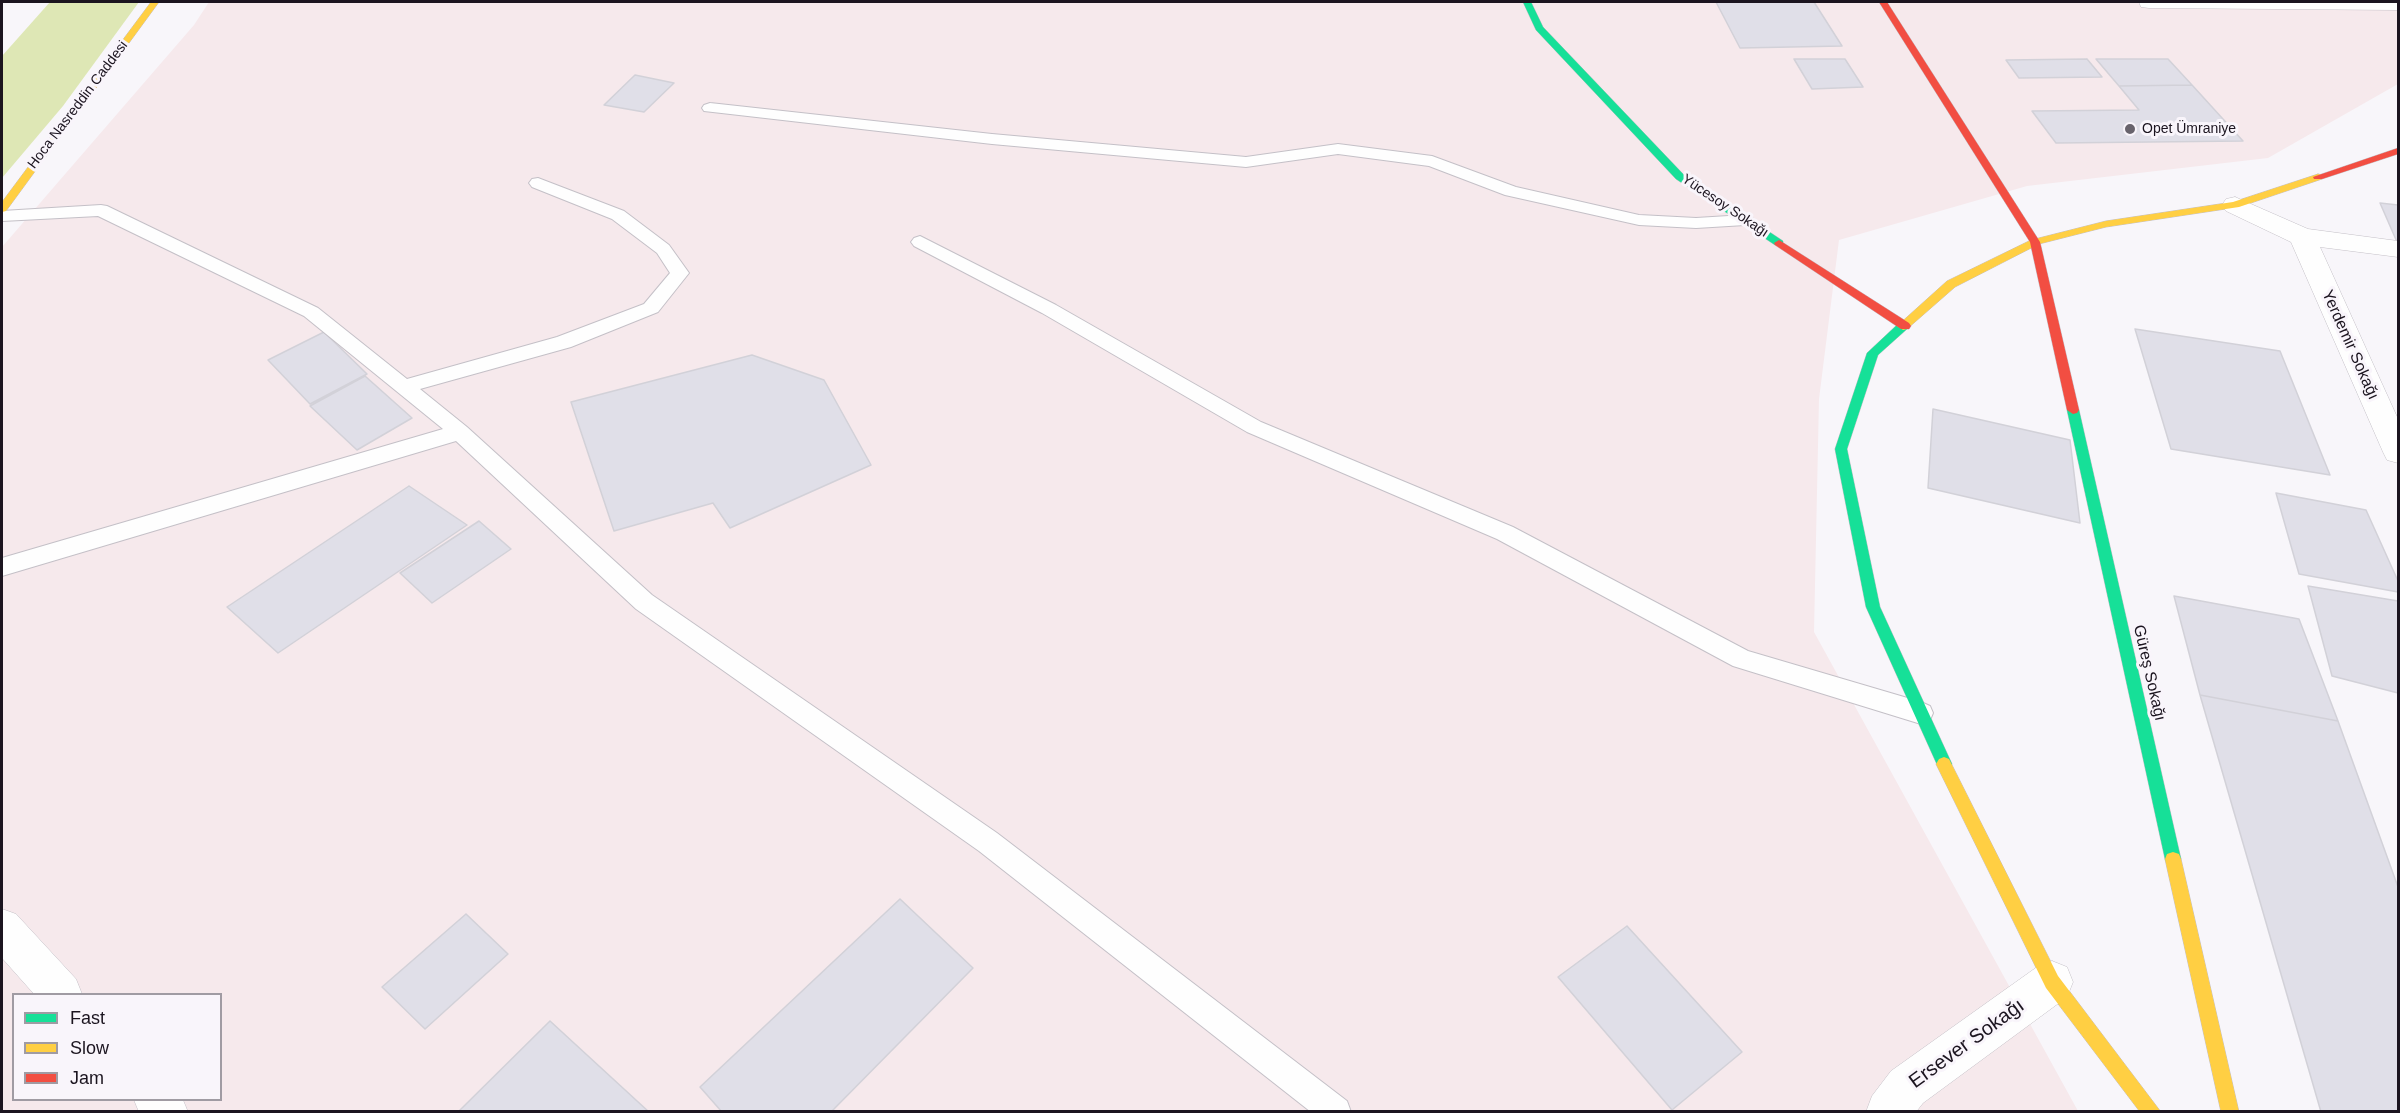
<!DOCTYPE html>
<html>
<head>
<meta charset="utf-8">
<style>
	body { margin:0 }
	#map { position:relative; width:2400px; height:1113px; overflow:hidden; background:#f8f6fa; font-family:Arial,sans-serif }
	canvas { display:block }
	.frame { position:absolute; inset:0; border:3px solid #1b141f; pointer-events:none }
	.legend { position:absolute; left:12px; top:993px; width:210px; height:108px; box-sizing:border-box; background:#f9f5fb; border:2px solid #a09ba3; margin:0; padding:8px 10px; list-style:none; font-size:18px; color:#1b141f }
	.legend li { display:flex; align-items:center; gap:12px; height:30px }
	.legend b { width:30px; border:2px solid #a09ba3 }
</style>
</head>
<body>
<div id="map">
<canvas width="2400" height="1113"></canvas>
<div class="frame"></div>
<ul class="legend">
<li><b style="height:8px;background:#16e098"></b>Fast</li>
<li><b style="height:8px;background:#ffcf43"></b>Slow</li>
<li><b style="height:8px;background:#f24e42"></b>Jam</li>
</ul>
</div>
<script>
const ctx = document.querySelector('canvas').getContext('2d');
ctx.lineJoin = 'round';
function fill(path, color) {
  ctx.fillStyle = color;
  ctx.fill(path, 'evenodd');
}
function poly(rows) {
  const path = new Path2D();
  for (const r of rows) {
    path.moveTo(r[0], r[1]);
    for (let i = 2; i < r.length; i += 2) path.lineTo(r[i], r[i + 1]);
  }
  return path;
}
function stroke(path, color, width, dash) {
  ctx.strokeStyle = color;
  ctx.lineWidth = width;
  ctx.lineCap = dash ? 'butt' : 'round';
  ctx.setLineDash(dash || []);
  ctx.stroke(path);
}
function label(font, color, halo, rows, align = 'center') {
  ctx.font = font + ' Arial,sans-serif';
  ctx.lineWidth = 6;
  ctx.setLineDash([]);
  ctx.textBaseline = 'middle';
  ctx.strokeStyle = halo;
  ctx.fillStyle = color;
  for (const [text, x, y, turn = 0] of rows) {
    ctx.save();
    ctx.translate(x, y);
    ctx.rotate((+turn || 0) * Math.PI / 180);
    ctx.textAlign = isNaN(turn) ? turn : align;
    if (halo) ctx.strokeText(text, 0, 0);
    ctx.fillText(text, 0, 0);
    ctx.restore();
  }
}
fill(poly([
	[209,2,2398,2,2398,84,2268,158,2027,186,1839,240,1819,399,1814,632,2078,1111,2,1112,2,247,194,25],
	[14,994,220,994,220,1100,14,1100]
]), '#f6e9ec');
fill(poly([
	[50,2,139,2,63,106,2,178,2,56]
]), '#dee7b5');
const building = poly([
	[1716,2,1814,2,1842,46,1740,48,1716,2],
	[1794,59,1845,59,1863,87,1812,89,1794,59],
	[2087,59,2102,77,2019,78,2006,60,2087,59],
	[2096,59,2168,59,2192,85,2119,86,2096,59],
	[635,75,674,83,644,112,604,105,635,75],
	[2192,85,2243,141,2056,143,2032,111,2139,110,2119,86,2192,85],
	[2380,203,2398,205,2398,242,2397,242,2380,203],
	[2135,329,2280,351,2330,475,2171,449,2135,329],
	[324,332,367,374,310,404,268,360,324,332],
	[752,355,824,380,871,465,730,528,713,503,614,531,571,402,752,355],
	[365,376,412,418,357,450,310,406,365,376],
	[1933,409,2070,440,2080,523,1928,488,1933,409],
	[409,486,467,525,278,653,227,607,409,486],
	[2276,493,2366,510,2398,581,2398,592,2299,574,2276,493],
	[479,521,511,549,432,603,400,573,479,521],
	[2308,586,2398,601,2398,693,2332,676,2308,586],
	[2174,596,2299,619,2338,721,2200,695,2174,596],
	[2200,695,2338,721,2398,887,2398,1112,2321,1112,2200,695],
	[900,899,973,968,831,1112,722,1112,700,1087,900,899],
	[466,914,508,954,425,1029,382,987,466,914],
	[1627,926,1742,1052,1672,1110,1558,977,1627,926],
	[550,1021,649,1112,458,1112,550,1021]
]);
fill(building, '#e0dfe8');
stroke(building, '#d2d1d8', 1.5);
const lane = poly([
	[710,103,992,134,1246,157,1338,144,1432,156,1516,187,1639,215,1696,218,1745,215,1751,216,1754,220,1751,224,1745,225,1696,228,1639,225,1505,195,1429,166,1338,154,1246,167,992,144,704,111,702,108,704,105,710,103],
	[538,178,624,211,669,245,689,273,658,312,571,347,420,389,467,427,652,595,997,833,1347,1101,1351,1112,1311,1112,979,851,636,609,456,441,2,576,2,558,443,429,304,316,98,216,2,221,2,211,101,205,107,206,318,308,407,379,557,337,644,304,670,273,657,253,612,219,532,187,529,183,532,179,538,178],
	[920,236,1056,305,1261,422,1513,527,1748,651,1921,702,1930,706,1933,713,1930,720,1921,724,1733,666,1497,539,1247,432,1042,313,914,246,911,242,914,238,920,236]
]);
const street = poly([
	[2139,2,2398,2,2398,10,2149,8,2141,7,2139,2],
	[2235,197,2308,229,2398,241,2398,257,2320,247,2398,419,2398,463,2387,460,2383,452,2291,242,2226,211,2222,205,2226,199,2235,197],
	[2,909,16,914,76,979,82,994,34,994,2,958,2,909],
	[2052,961,2067,967,2073,982,2067,997,1923,1103,1916,1112,1866,1112,1872,1096,1891,1071,2037,967,2052,961],
	[134,1100,183,1100,188,1112,139,1112,134,1100]
]);
const fast = poly([
	[1523,2,1531,2,1543,27,1684,175,1783,241,1783,245,1775,245,1676,179,1536,30,1523,2],
	[1903,322,1907,323,1909,326,1907,329,1878,355,1847,449,1880,607,1952,764,1949,769,1944,771,1939,769,1866,607,1835,449,1867,353,1899,323,1903,322],
	[2073,406,2079,410,2181,859,2179,864,2173,866,2167,864,2165,859,2067,410,2073,406]
]);
const slow = poly([
	[151,2,159,2,6,211,2,212,2,202,151,2],
	[2318,174,2322,175,2322,179,2239,207,2106,227,2039,244,1955,287,1907,329,1903,330,1897,326,1947,281,2031,240,2106,221,2233,202,2318,174],
	[1944,757,1949,759,2058,976,2161,1112,2140,1112,2046,988,1936,764,1939,759,1944,757],
	[2173,852,2179,854,2181,859,2239,1112,2221,1112,2165,859,2167,854,2173,852]
]);
const jam = poly([
	[1879,2,1887,2,2040,242,2079,410,2077,413,2073,414,2067,410,2030,242,1879,2],
	[2398,148,2398,154,2322,179,2314,179,2313,177,2398,148],
	[1779,240,1909,323,1911,326,1909,329,1901,329,1775,245,1774,243,1779,240]
]);
stroke(lane, '#c4c0c7', 2);
stroke(street, '#c4c0c7', 1);
stroke(fast, '#c4c0c7', 1);
stroke(slow, '#c4c0c7', 1);
stroke(jam, '#c4c0c7', 1);
fill(lane, '#fefefe');
fill(street, '#fefefe');
fill(fast, '#16e098');
fill(slow, '#ffcf43');
fill(jam, '#f24e42');
for (const [x, y, r, color] of [
	[2130,129,6,"#68636c"]
]) {
  const dot = new Path2D();
  dot.arc(x, y, r, 0, 2 * Math.PI);
  ctx.fillStyle = color;
  ctx.fill(dot);
  stroke(dot, '#f9f5fb', 2);
}
label('14px', '#1b141f', '#f9f5fb', [
	["Hoca Nasreddin Caddesi",78,105,-53],
	["Yücesoy Sokağı",1725,206,34]
]);
label('14px', '#1b141f', '#f9f5fb', [
	["Opet Ümraniye",2142,129]
], 'left');
label('16px', '#1b141f', '#f9f5fb', [
	["Yerdemir Sokağı",2350,345,66],
	["Güreş Sokağı",2149,673,77]
]);
label('20px', '#1b141f', '#f9f5fb', [
	["Ersever Sokağı",1967,1044,-36]
]);
</script>
</body>
</html>
